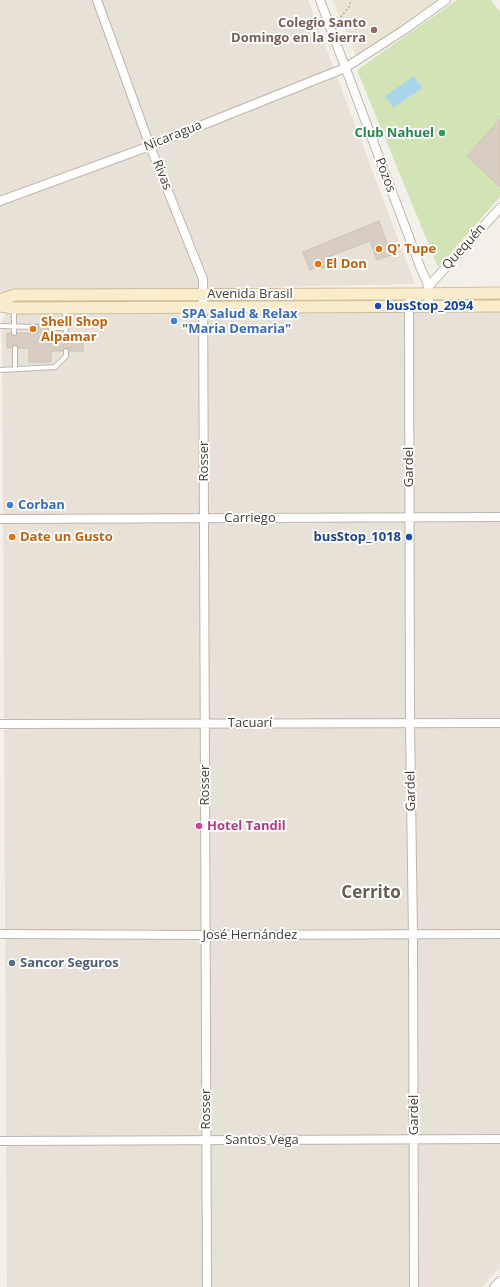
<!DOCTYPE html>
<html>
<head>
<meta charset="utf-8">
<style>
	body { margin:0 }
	canvas { display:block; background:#f3efe9 }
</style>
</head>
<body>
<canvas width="500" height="1287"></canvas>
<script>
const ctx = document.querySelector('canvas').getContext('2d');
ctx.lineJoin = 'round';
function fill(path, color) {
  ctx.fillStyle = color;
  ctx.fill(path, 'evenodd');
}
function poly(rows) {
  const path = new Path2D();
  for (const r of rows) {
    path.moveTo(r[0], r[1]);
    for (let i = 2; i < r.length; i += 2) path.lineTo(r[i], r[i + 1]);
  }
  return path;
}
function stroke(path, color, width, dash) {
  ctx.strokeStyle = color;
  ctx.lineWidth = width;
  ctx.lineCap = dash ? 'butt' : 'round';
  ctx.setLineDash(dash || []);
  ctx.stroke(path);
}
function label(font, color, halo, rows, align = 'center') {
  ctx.font = font + ' "Open Sans",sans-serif';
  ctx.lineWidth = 4;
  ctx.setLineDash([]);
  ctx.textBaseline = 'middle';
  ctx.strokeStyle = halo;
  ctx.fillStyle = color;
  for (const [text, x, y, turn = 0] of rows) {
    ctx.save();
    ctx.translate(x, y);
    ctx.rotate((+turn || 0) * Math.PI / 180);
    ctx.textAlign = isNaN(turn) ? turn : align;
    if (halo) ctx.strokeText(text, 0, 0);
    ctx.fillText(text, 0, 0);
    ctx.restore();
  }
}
fill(poly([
	[0,0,308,0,415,284,0,292],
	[500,309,500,1267,482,1287,7,1287,2,322,3,318,8,312]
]), '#e7e1d7');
fill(poly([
	[333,0,448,0,358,60]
]), '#ebe3d4');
fill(poly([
	[457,0,491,0,500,12,500,197,438,267,357,70],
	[197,300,14,303,14,301]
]), '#d2e4b5');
fill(poly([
	[414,76,422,88,393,108,385,96]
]), '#aad5eb');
const building = poly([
	[500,119,500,187,467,156,500,119],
	[379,221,391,255,377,260,370,241,325,258,325,268,316,267,310,270,303,252,379,221],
	[37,324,51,324,48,328,48,330,51,332,51,334,63,334,66,337,69,334,83,335,83,351,70,351,68,348,66,348,62,351,51,351,51,362,29,362,29,348,18,348,15,345,13,345,12,348,7,348,7,333,11,333,14,336,16,336,17,333,36,333,36,330,39,327,37,324]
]);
fill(building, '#d7cdc2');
stroke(building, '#cec2b3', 1);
const lane = poly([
	[65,309,66,334],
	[14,310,14,333],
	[0,326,36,327],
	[51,328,65,328],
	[15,348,15,369],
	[0,370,55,367,66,356,66,351]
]);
const street = poly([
	[97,0,150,146,203,279,207,1287],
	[320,0,421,269,427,282,428,287,429,306],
	[0,201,150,146,345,68,404,30,446,0],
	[428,287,500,208],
	[409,302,410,723,413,935,414,1287],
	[0,519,500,517],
	[0,724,500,723],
	[0,934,206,935,500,934],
	[0,1141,500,1139],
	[494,1287,500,1281]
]);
const secondary = poly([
	[0,300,15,295,409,294,500,293],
	[0,306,14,308,500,306]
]);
stroke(lane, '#beb6ac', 6);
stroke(street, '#beb6ac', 10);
stroke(secondary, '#d0bf9b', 13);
stroke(poly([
	[338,20,349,7,351,0]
]), '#bfb19e', 1.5, [2, 2]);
stroke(lane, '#fff', 4);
stroke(street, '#fff', 8);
stroke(secondary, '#fbeccb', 11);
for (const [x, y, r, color] of [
	[374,30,4,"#8d6e63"],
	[442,133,4,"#2e9e5b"],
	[379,249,4,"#e8710a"],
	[318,264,4,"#e8710a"],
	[378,306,4,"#1a4fb4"],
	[174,321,4,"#3f7fe0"],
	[33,329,4,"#e8710a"],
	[10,505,4,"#3f7fe0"],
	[12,537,4,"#e8710a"],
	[409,537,4,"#1a4fb4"],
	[199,826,4,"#d1479c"],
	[12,963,4,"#5c6f8a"]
]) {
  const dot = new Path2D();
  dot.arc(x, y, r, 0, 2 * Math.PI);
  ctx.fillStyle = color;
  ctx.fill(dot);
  stroke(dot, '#fff', 1.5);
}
label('bold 13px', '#785e54', '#fff', [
	["Colegio Santo",366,23],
	["Domingo en la Sierra",366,38]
], 'right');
label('bold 13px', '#27864d', '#fff', [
	["Club Nahuel",434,133]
], 'right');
label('13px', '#464038', '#fff', [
	["Nicaragua",173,136,-22],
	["Rivas",162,175,68],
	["Pozos",385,175,69],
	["Quequén",464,247,-48],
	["Avenida Brasil",250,294],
	["Rosser",204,461,-90],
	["Gardel",409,467,-90],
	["Carriego",250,518],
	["Tacuarí",250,723],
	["Rosser",205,785,-90],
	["Gardel",411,791,-91],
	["José Hernández",250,935],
	["Rosser",206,1109,-90],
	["Gardel",414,1115,-90],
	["Santos Vega",262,1140]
]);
label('bold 13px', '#c56008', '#fff', [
	["Q' Tupe",387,249],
	["El Don",326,264],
	["Shell Shop",41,322],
	["Alpamar",41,337],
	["Date un Gusto",20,537]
], 'left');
label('bold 13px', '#164399', '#fff', [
	["busStop_2094",386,306],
	["busStop_1018",401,537,"right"]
], 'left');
label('bold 13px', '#366cbe', '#fff', [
	["SPA Salud & Relax",182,314],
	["\"Maria Demaria\"",182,329],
	["Corban",18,505]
], 'left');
label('bold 13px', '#b23c85', '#fff', [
	["Hotel Tandil",207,826]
], 'left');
label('bold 13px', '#4e5e75', '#fff', [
	["Sancor Seguros",20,963]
], 'left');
label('bold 17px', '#685d50', '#fff', [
	["Cerrito",371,893]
]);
</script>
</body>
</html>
